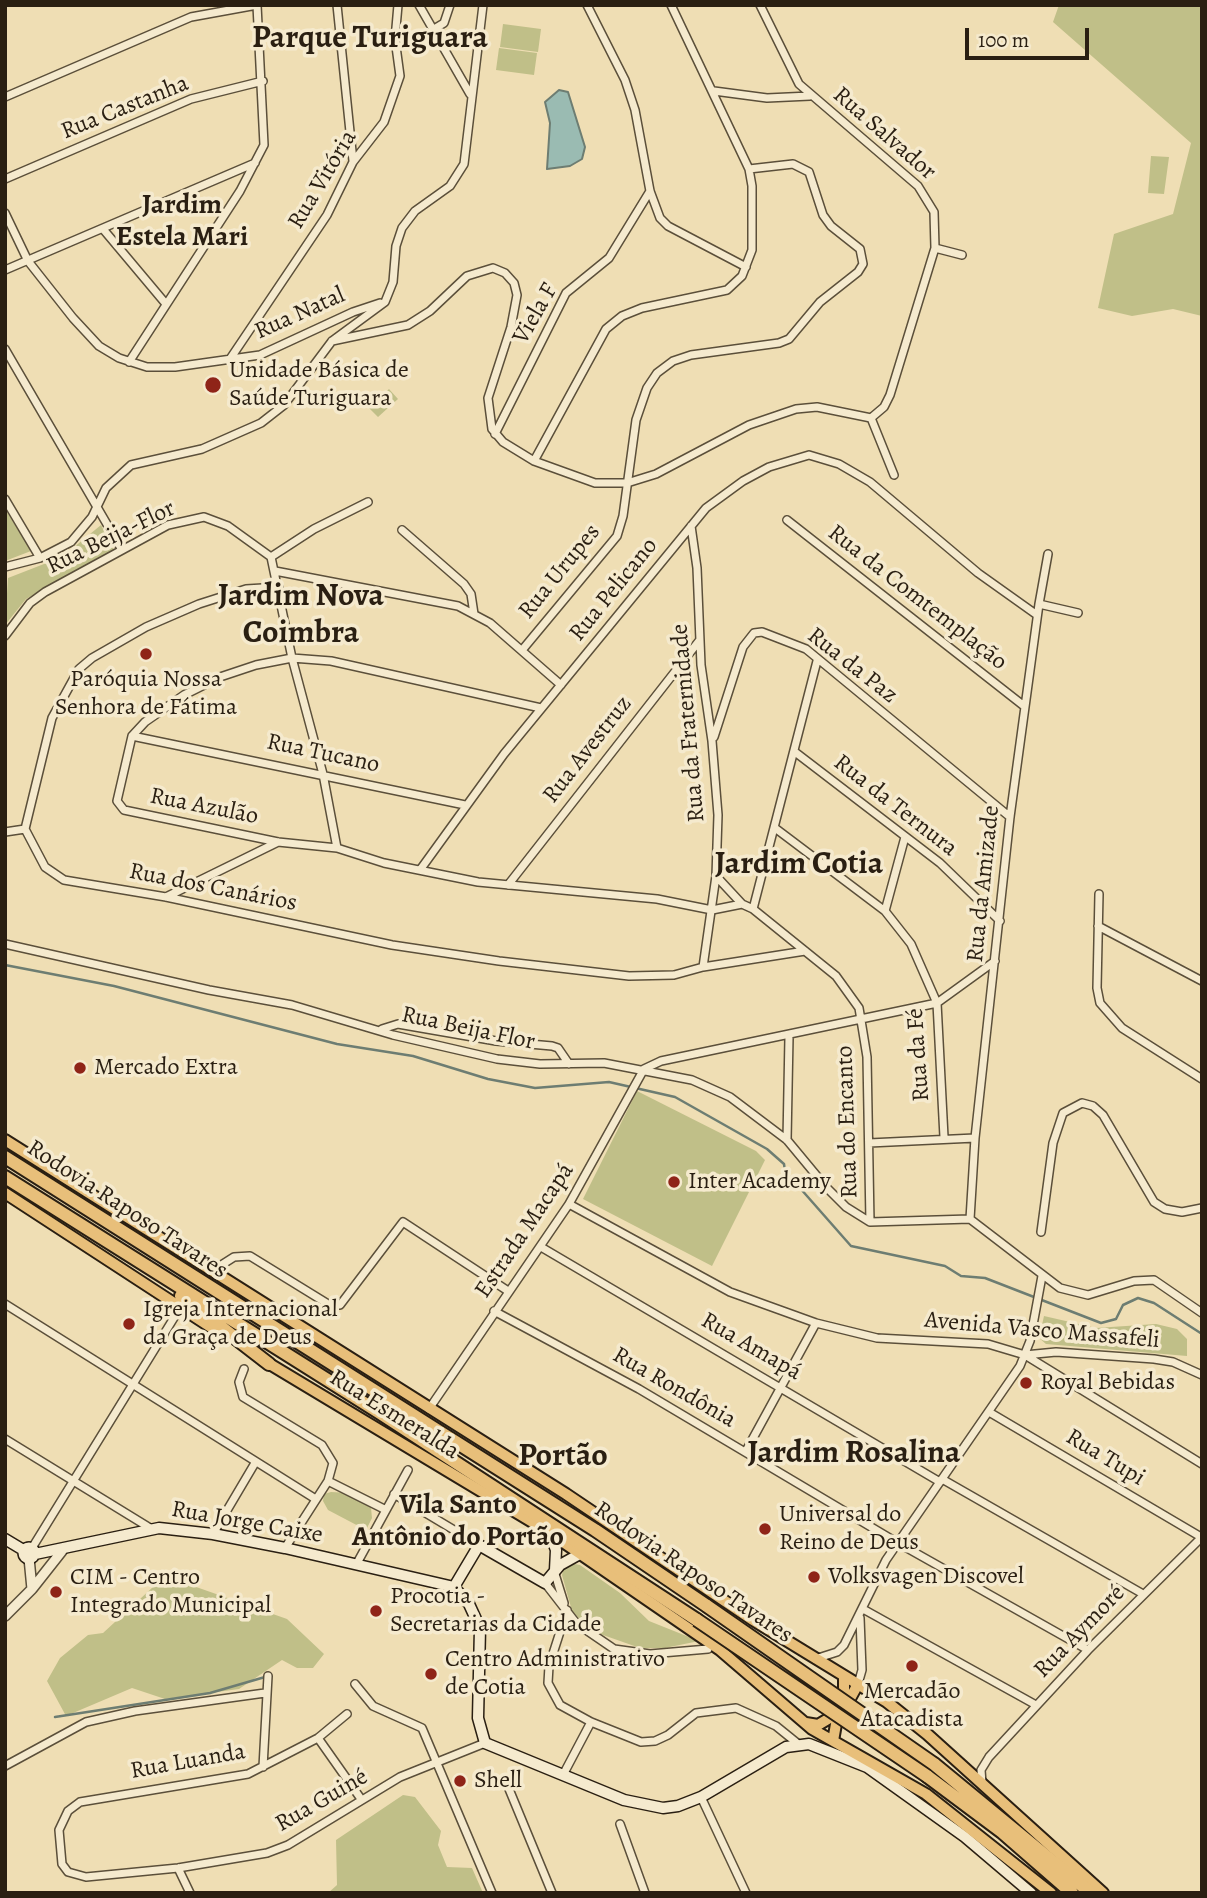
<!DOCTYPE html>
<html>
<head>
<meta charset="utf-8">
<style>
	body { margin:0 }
	#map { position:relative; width:1207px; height:1898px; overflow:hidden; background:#efdeb4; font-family:Alegreya,serif }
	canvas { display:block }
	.frame { position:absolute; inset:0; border:7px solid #2a1f12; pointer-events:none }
	.scale { position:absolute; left:965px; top:28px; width:124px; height:32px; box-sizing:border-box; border:4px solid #2a1f12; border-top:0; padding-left:9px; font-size:21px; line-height:24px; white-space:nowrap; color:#2a1f12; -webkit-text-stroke:5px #f5eace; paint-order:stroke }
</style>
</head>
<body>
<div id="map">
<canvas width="1207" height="1898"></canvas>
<div class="frame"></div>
<div class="scale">100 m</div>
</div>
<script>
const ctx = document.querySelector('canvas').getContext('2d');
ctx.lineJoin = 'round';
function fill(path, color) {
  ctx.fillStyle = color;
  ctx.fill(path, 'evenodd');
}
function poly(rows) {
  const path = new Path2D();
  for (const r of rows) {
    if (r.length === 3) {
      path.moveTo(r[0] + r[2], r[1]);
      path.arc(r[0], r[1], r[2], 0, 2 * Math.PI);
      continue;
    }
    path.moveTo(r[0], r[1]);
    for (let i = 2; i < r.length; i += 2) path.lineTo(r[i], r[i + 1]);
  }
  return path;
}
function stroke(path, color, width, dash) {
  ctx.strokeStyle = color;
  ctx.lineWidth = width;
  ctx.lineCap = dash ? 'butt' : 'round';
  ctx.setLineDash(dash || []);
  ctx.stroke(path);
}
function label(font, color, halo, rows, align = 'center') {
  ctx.font = font + ' Alegreya,serif';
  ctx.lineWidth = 7;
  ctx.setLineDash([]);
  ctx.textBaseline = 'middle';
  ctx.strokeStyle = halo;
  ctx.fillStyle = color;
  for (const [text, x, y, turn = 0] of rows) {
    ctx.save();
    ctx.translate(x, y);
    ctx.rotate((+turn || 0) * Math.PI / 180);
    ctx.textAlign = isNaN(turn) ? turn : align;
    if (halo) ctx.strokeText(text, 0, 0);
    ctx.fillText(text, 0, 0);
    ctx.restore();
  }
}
fill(poly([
	[1059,5,1202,5,1202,316,1173,309,1132,316,1098,308,1114,234,1173,214,1191,143,1053,22],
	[503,24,541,29,538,52,500,47],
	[499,48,537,53,534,75,496,70],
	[1151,156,1169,157,1164,194,1148,193],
	[389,389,398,399,378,417,369,408],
	[5,509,31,551,5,561],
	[101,525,114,550,26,599,5,625,8,578,62,557],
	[637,1091,756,1151,765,1160,712,1266,583,1199],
	[1044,1316,1096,1328,1156,1324,1177,1329,1187,1339,1187,1356,1046,1344,1039,1338],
	[331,1492,350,1493,371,1508,372,1518,366,1530,328,1510,323,1501,324,1494],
	[570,1563,580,1565,620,1593,649,1621,699,1641,665,1648,640,1648,603,1635,584,1624,572,1611,562,1575,564,1567],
	[165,1576,287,1619,324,1654,313,1668,297,1668,282,1660,239,1689,165,1699,132,1688,66,1716,47,1681,60,1658,88,1635,103,1633],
	[403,1795,415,1797,441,1831,438,1845,447,1867,472,1868,483,1893,328,1893,337,1885,336,1840]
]), '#c0bf88');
const water = poly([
	[559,90,568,92,585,147,582,159,570,166,547,169,550,123,545,102,559,90]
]);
fill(water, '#9abbb2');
stroke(water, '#6d7d72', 2);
stroke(poly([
	[5,965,114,986,337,1044,413,1056,488,1079,535,1088,609,1082,675,1097,767,1149,784,1164,785,1171,851,1246,945,1266,961,1276,985,1278,1101,1323,1116,1319,1123,1305,1138,1298,1154,1303,1202,1334],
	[55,1717,210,1693,265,1677]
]), '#6d7d72', 2.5);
const minor = poly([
	[337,5,353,161],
	[419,5,470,94],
	[587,5,625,80,635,110,650,191,660,218,668,226,746,267],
	[760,5,799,84,918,186,934,212,935,248,890,395,884,407,871,418],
	[434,29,444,23,450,5],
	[714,91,767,98,810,96],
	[5,97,191,17,257,5],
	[5,179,191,99,263,81],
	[5,213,28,261,73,318,99,346,119,358,147,367,175,367,260,355,353,312,380,303],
	[103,229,166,304],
	[935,248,962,255],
	[5,270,255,163],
	[332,341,408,325,430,311,467,276,493,268,505,273,514,283,517,295,511,327,488,398,492,429,503,442,534,461,595,483,627,483,656,474,749,425,796,409,817,407,871,418],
	[5,349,122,550],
	[230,359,327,215,353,162,384,122,400,76,395,39,398,5],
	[129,362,240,191,264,145,257,5],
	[871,418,894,475],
	[495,434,566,293,609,258,650,191],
	[534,461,606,329,622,316,642,308,727,290,742,276,752,250,752,186,749,169,671,5],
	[5,499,40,558],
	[787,520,1024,706],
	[691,526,697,568,701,665,712,741,718,815,716,876,742,904,753,909,836,976,859,1008,867,1057,870,1222],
	[402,530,464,584,471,594,474,614],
	[271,557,314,529,368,502],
	[5,567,40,558,71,542,92,517,106,488,131,465,202,449,261,423,284,405,332,341,385,302,393,282,396,246,402,228,415,211,450,186,464,164,483,5],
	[275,571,458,606,490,623,561,685],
	[279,587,246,589,199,604,146,627,92,658,79,669,52,718,25,829,45,867,64,880,166,897,392,945,499,961,629,976,674,975,703,967,805,951],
	[1039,604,1078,613],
	[5,636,30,603,45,592,168,525,204,517,228,526,271,557,292,658,323,774,337,848],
	[523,649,617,536,623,516,636,420,647,388,657,373,673,361,691,355,779,343,789,339,820,302,858,272,863,264,860,249,831,226,823,215,809,172,793,164,749,169],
	[541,708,331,661,292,658,256,665,220,677,184,695,145,722,132,736,117,801,124,810,278,842,337,848,384,863,478,882,657,899,712,910,742,904],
	[132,736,465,805],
	[714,737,743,647,754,633,762,632,806,649,1010,817],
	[795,752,940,863,1000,921],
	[775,828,885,911,911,944,937,1003,944,1137],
	[5,832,25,829],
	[420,870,504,754,706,508,743,481,769,467,809,455,839,464,870,482,978,573,1037,615],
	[508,885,699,641],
	[1099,894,1097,988,1100,1003,1122,1028,1202,1079],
	[166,897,278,842],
	[753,909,817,661],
	[885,911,905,837],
	[1098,926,1202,981],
	[5,944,209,990,292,1005,393,1035,497,1059,540,1064,604,1063,692,1080,730,1097,787,1140,826,1187,846,1207,870,1222,970,1219,1060,1288,1088,1295,1134,1281,1154,1280,1202,1313],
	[703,967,716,876],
	[382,1029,398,1024,496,1041,552,1046,558,1048,569,1064],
	[787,1140,789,1037],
	[869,1143,975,1138],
	[569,1204,730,1292,816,1323,877,1338,988,1344,1025,1355,1056,1352,1154,1359,1173,1362,1202,1375],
	[970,1219,975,1138,1010,817,1039,604,1048,554],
	[1041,1232,1053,1143,1063,1113,1082,1103,1093,1106,1103,1115,1154,1202,1165,1209,1182,1212,1202,1208],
	[541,1247,940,1482],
	[212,1271,234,1257,250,1256,328,1304,340,1305,403,1222,508,1291],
	[5,1304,314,1498],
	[494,1311,639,1389,898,1543,1088,1650],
	[1025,1355,1202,1464],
	[244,1369,239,1382,243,1397,322,1445,333,1463,328,1481,285,1548],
	[429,1409,569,1204,644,1069,661,1061,937,1003,995,961],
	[989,1412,1201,1537],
	[5,1439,150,1528],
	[746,1451,816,1323],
	[942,1479,1143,1594],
	[328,1481,384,1509],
	[394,1494,479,1545],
	[213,1534,255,1463],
	[32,1548,180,1308],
	[356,1565,408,1470],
	[555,1574,564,1603],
	[545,1583,576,1623,614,1649,650,1654,708,1649],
	[863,1609,1036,1705],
	[567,1610,549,1666,548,1683,560,1705,591,1722,641,1742,655,1741,668,1735,696,1713,736,1708,776,1726,797,1743],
	[815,1659,837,1652,844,1645,886,1560,1020,1366,1030,1341,1042,1276],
	[355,1684,373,1706,422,1728,492,1893],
	[858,1684,862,1670,860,1618],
	[347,1714,318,1738,248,1774,80,1802,68,1811,59,1830,62,1864,68,1872,86,1877,178,1868,267,1853,288,1845,400,1777,485,1743],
	[318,1738,361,1799],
	[5,1766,86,1722,135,1711,265,1693],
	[263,1767,268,1676],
	[563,1775,591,1722],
	[982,1783,981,1770,989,1757,1088,1650,1202,1537],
	[509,1789,552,1893],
	[701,1797,746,1893],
	[620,1824,645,1893],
	[178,1868,190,1893]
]);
const tertiary = poly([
	[32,1589,62,1551],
	[5,1616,32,1589,29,1558]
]);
const secondary = poly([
	[550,1534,556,1550,555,1570],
	[5,1539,25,1551],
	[29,1553,5.5],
	[35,1554,159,1528,213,1534,285,1548,454,1587,469,1604,480,1628,478,1718,485,1743,624,1800,663,1808,678,1806,701,1797,786,1747,809,1744,867,1767,965,1837,1031,1893],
	[454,1587,479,1545,545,1583,560,1565,578,1555]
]);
const trunk = poly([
	[5,1140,566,1494,753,1620,887,1702,927,1734,1103,1893],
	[5,1193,223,1335],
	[263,1360,544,1529,720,1650,812,1729,926,1794,1051,1893],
	[806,1723,818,1725,828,1719,844,1690,844,1676],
	[833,1741,836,1724,858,1684]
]);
const motorway = poly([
	[5,1157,595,1530,707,1606],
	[5,1177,380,1413,697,1620],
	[181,1296,269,1364],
	[934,1764,1091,1893],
	[927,1776,1002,1832,1072,1893]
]);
stroke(minor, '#5b4f3a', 10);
stroke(tertiary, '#5b4f3a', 12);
stroke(secondary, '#2a1f12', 13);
stroke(trunk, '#2a1f12', 14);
stroke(motorway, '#2a1f12', 16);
stroke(minor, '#f5eace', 7);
stroke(tertiary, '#f5eace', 9);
stroke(secondary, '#f5eace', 10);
stroke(trunk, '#e8bf7a', 10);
stroke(motorway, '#e8bf7a', 12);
const motorwayBridge = poly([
	[707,1606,934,1764],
	[697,1620,927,1776]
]);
stroke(motorwayBridge, '#2a1f12', 16, []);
stroke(motorwayBridge, '#e8bf7a', 12);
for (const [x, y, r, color] of [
	[213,385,9,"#8f2418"],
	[146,654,7,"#8f2418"],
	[80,1068,7,"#8f2418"],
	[674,1182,7,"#8f2418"],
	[129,1324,7,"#8f2418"],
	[1026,1383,7,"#8f2418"],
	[765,1529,7,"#8f2418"],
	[814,1577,7,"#8f2418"],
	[56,1592,7,"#8f2418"],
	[376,1611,7,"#8f2418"],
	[912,1666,7,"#8f2418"],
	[431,1674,7,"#8f2418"],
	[460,1781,7,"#8f2418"]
]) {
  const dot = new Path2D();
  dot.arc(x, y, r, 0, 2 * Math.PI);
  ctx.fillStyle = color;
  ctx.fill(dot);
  stroke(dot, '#f5eace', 2.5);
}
label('24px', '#2a1f12', '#f5eace', [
	["Rua Castanha",125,108,-22],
	["Rua Salvador",884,134,41],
	["Rua Vitória",323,180,-59],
	["Rua Natal",300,314,-24],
	["Viela F",536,314,-60],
	["Rua Beija-Flor",111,538,-26],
	["Rua Urupes",560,572,-51],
	["Rua Pelicano",614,590,-51],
	["Rua da Comtemplação",917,598,38],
	["Rua da Paz",852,666,38],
	["Rua da Fraternidade",689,723,-95],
	["Rua Avestruz",588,750,-52],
	["Rua Tucano",323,754,12],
	["Rua da Ternura",895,806,38],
	["Rua Azulão",204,807,11],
	["Rua da Amizade",984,884,-84],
	["Rua dos Canários",213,888,11],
	["Rua Beija Flor",468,1029,12],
	["Rua da Fé",919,1055,-94],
	["Rua do Encanto",848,1122,-92],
	["Rodovia Raposo Tavares",127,1210,33],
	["Estrada Macapá",525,1231,-56],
	["Avenida Vasco Massafeli",1042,1331,5],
	["Rua Amapá",751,1347,30],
	["Rua Rondônia",674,1388,30],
	["Rua Esmeralda",394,1415,32],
	["Rua Tupi",1105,1458,31],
	["Rua Jorge Caixe",247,1523,10],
	["Rodovia Raposo Tavares",693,1573,34],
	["Rua Aymoré",1080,1632,-46],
	["Rua Luanda",188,1762,-10],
	["Rua Guiné",322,1801,-30]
]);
label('24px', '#2a1f12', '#f5eace', [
	["Unidade Básica de",229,371],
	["Saúde Turiguara",229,399],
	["Paróquia Nossa",146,680,"center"],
	["Senhora de Fátima",146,708,"center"],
	["Mercado Extra",94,1068],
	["Inter Academy",688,1182],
	["Igreja Internacional",143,1310],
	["da Graça de Deus",143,1338],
	["Royal Bebidas",1040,1383],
	["Universal do",779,1515],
	["Reino de Deus",779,1543],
	["Volksvagen Discovel",828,1577],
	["CIM - Centro",70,1578],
	["Integrado Municipal",70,1606],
	["Procotia -",390,1597],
	["Secretarias da Cidade",390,1625],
	["Centro Administrativo",445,1660],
	["de Cotia",445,1688],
	["Mercadão",912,1692,"center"],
	["Atacadista",912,1720,"center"],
	["Shell",474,1781]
], 'left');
label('bold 28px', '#2a1f12', '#f5eace', [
	["Jardim",182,206],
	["Estela Mari",182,238],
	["Vila Santo",458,1506],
	["Antônio do Portão",458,1538]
]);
label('bold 32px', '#2a1f12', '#f5eace', [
	["Parque Turiguara",370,39],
	["Jardim Nova",301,597],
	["Coimbra",301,634],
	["Jardim Cotia",799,865],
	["Jardim Rosalina",854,1454],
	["Portão",563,1457]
]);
</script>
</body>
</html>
